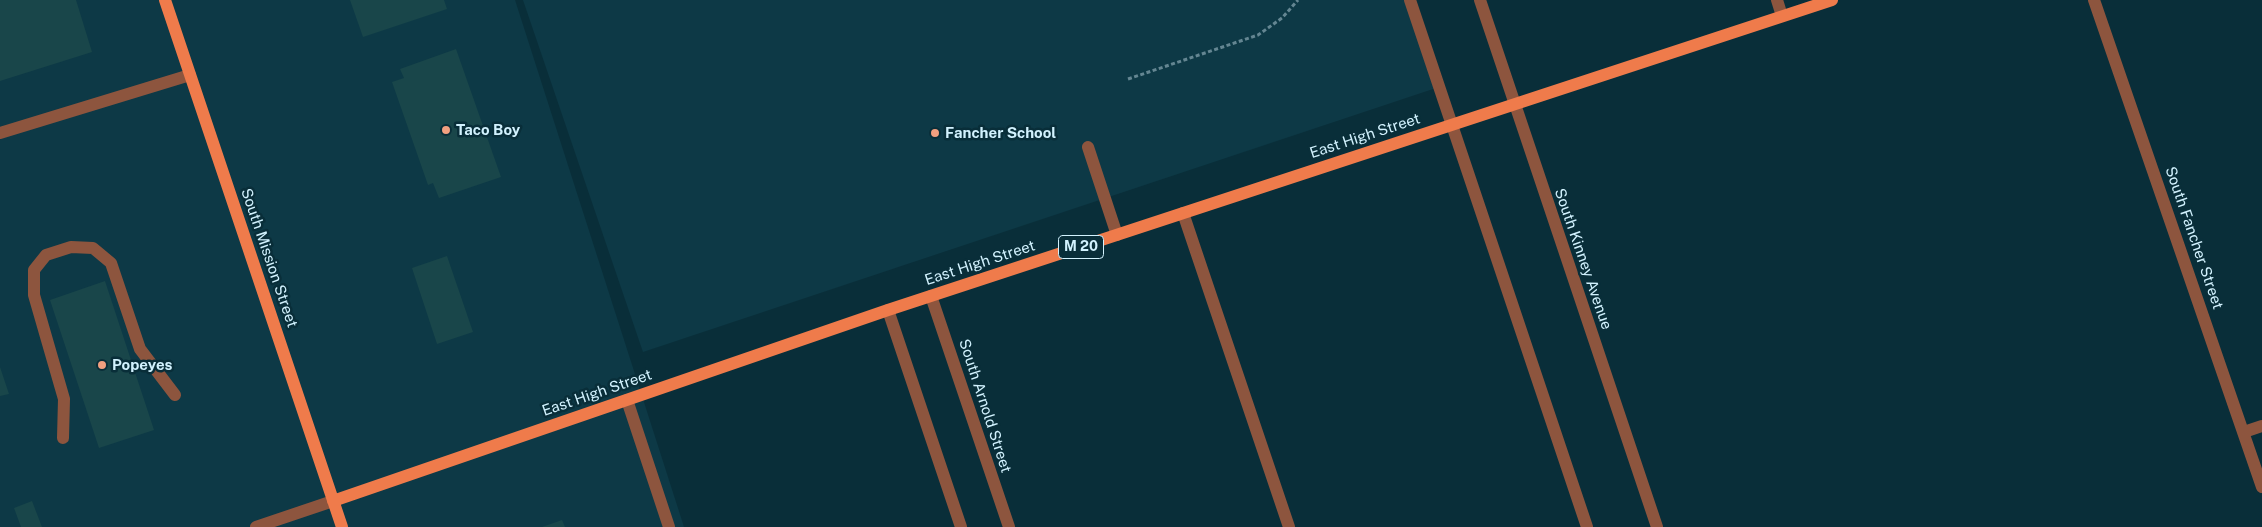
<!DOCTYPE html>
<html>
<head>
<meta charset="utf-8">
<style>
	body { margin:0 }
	canvas { display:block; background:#092e39 }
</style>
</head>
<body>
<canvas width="2262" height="527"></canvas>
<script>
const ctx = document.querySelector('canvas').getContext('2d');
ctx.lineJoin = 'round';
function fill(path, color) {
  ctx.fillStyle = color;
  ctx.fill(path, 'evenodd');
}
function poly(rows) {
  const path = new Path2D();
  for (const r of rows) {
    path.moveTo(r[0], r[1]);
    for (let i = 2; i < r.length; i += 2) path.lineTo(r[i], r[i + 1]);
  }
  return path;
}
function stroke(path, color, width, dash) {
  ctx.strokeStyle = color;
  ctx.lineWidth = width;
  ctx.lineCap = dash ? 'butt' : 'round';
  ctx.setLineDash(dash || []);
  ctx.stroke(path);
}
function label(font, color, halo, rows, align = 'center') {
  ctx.font = font + ' "Public Sans",sans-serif';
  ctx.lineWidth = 5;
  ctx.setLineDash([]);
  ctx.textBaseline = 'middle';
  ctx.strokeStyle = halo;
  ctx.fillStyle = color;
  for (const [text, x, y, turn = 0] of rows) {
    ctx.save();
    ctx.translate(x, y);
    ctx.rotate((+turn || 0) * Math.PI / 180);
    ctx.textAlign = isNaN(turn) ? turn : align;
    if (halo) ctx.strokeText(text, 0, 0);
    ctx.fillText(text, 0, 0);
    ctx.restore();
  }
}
fill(poly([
	[0,0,515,0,684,527,0,527],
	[523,0,1410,0,1439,87,643,352]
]), '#0d3946');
fill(poly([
	[0,0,76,0,92,52,0,81],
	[350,0,444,0,447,9,363,37],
	[456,49,501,177,439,198,433,183,428,185,392,82,404,78,400,69],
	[447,256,473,332,437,344,412,268],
	[105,281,154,430,99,448,50,300],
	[0,367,9,394,0,396],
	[32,501,42,527,21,527,14,508],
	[562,520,565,527,542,527]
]), '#19464a');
stroke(poly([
	[1128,79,1258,35,1282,18,1298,0]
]), '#648692', 3, [4, 2.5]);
stroke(poly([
	[1410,0,1587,527],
	[1480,0,1657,527],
	[1777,0,1782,16],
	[2094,0,2262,487],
	[0,133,190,75],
	[1088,147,1117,235],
	[1183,213,1289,527],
	[931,296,1009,527],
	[888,310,961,527],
	[627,400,669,527],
	[2244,432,2262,426],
	[63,438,64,399,34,295,34,270,46,255,71,247,93,248,111,263,140,349,175,395],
	[256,527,333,501]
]), '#8d553e', 12);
stroke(poly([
	[165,0,342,527],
	[333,501,888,310,1832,0]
]), '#ef7b4b', 12);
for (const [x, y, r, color] of [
	[446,130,5,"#f2a080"],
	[935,133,5,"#f2a080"],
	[102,365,5,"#f2a080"]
]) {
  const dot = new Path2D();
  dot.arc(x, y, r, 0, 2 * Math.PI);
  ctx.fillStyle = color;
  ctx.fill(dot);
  stroke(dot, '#092e39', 2);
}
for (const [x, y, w] of [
	[1081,247,45]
]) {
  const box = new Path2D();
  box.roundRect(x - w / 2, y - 11.5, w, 23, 4);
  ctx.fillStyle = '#092e39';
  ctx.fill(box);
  stroke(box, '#d2f2fe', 1);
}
label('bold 14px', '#d2f2fe', null, [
	["M 20",1081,247]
]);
label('bold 15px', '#d2f2fe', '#092e39', [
	["Taco Boy",456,130],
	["Fancher School",945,133],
	["Popeyes",112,365]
], 'left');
label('15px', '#d2f2fe', '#092e39', [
	["East High Street",1365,136,-18],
	["South Fancher Street",2194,238,71],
	["South Mission Street",269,258,71],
	["South Kinney Avenue",1583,259,71],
	["East High Street",980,263,-18],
	["East High Street",597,393,-19],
	["South Arnold Street",985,406,72]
]);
</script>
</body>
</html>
